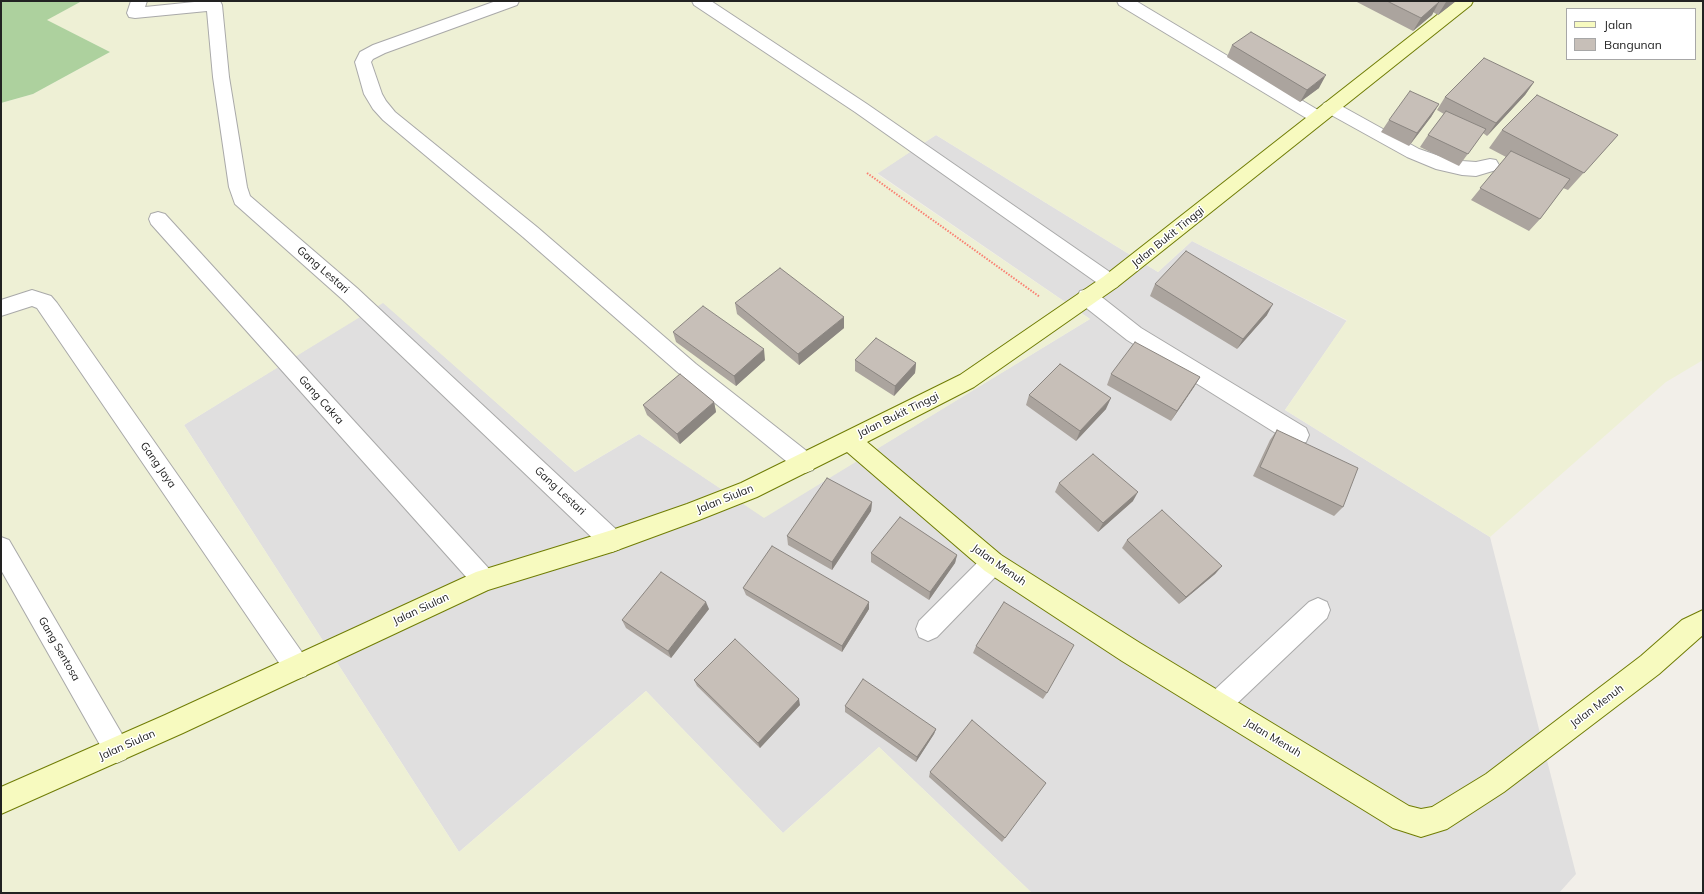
<!DOCTYPE html>
<html>
<head>
<meta charset="utf-8">
<style>
	body { margin:0 }
	#map { position:relative; width:1704px; height:894px; overflow:hidden; background:#f2efe9; font-family:Mulish,sans-serif }
	canvas { display:block }
	.frame { position:absolute; inset:0; border:2px solid #222; pointer-events:none }
	.legend { position:absolute; left:1566px; top:8px; width:130px; height:52px; box-sizing:border-box; background:#fff; border:1px solid #a7a7a7; margin:0; padding:5px 7px; list-style:none; font-size:12px; color:#222 }
	.legend li { display:flex; align-items:center; gap:8px; height:20px }
	.legend b { width:20px; border:1px solid #a7a7a7 }
</style>
</head>
<body>
<div id="map">
<canvas width="1704" height="894"></canvas>
<div class="frame"></div>
<ul class="legend">
<li><b style="height:5px;background:#f7fabf"></b>Jalan</li>
<li><b style="height:11px;background:#c7bfb8"></b>Bangunan</li>
</ul>
</div>
<script>
const ctx = document.querySelector('canvas').getContext('2d');
ctx.lineJoin = 'round';
function fill(path, color) {
  ctx.fillStyle = color;
  ctx.fill(path, 'evenodd');
}
function poly(rows) {
  const path = new Path2D();
  for (const r of rows) {
    path.moveTo(r[0], r[1]);
    for (let i = 2; i < r.length; i += 2) path.lineTo(r[i], r[i + 1]);
  }
  return path;
}
function stroke(path, color, width, dash) {
  ctx.strokeStyle = color;
  ctx.lineWidth = width;
  ctx.lineCap = dash ? 'butt' : 'round';
  ctx.setLineDash(dash || []);
  ctx.stroke(path);
}
function label(font, color, halo, rows, align = 'center') {
  ctx.font = font + ' Mulish,sans-serif';
  ctx.lineWidth = 3;
  ctx.setLineDash([]);
  ctx.textBaseline = 'middle';
  ctx.strokeStyle = halo;
  ctx.fillStyle = color;
  for (const [text, x, y, turn = 0] of rows) {
    ctx.save();
    ctx.translate(x, y);
    ctx.rotate((+turn || 0) * Math.PI / 180);
    ctx.textAlign = isNaN(turn) ? turn : align;
    if (halo) ctx.strokeText(text, 0, 0);
    ctx.fillText(text, 0, 0);
    ctx.restore();
  }
}
fill(poly([
	[936,135,1158,272,1192,241,1347,321,1285,410,1490,537,1576,874,1559,893,1032,893,879,747,783,833,646,691,459,852,184,425,383,302,575,472,639,434,764,517,1090,319,877,173]
]), '#e0dfdf');
fill(poly([
	[82,1,1703,1,1703,360,1666,382,1490,537,1285,410,1347,320,1192,241,1158,272,936,135,877,174,1090,319,764,518,639,434,575,472,383,303,184,425,459,852,646,691,783,833,879,747,1032,893,1,893,1,103,33,94,110,52,46,20],
	[1567,9,1695,9,1695,59,1567,59]
]), '#eef0d5');
fill(poly([
	[1,1,82,1,47,20,110,52,33,94,1,103]
]), '#add19e');
const street = poly([
	[131,1,147,1,145,7,204,1,220,1,222,5,229,77,247,187,250,196,357,288,620,533,624,541,620,549,612,552,604,549,343,300,235,204,229,187,213,77,207,11,135,18,129,17,127,13,131,1],
	[496,1,519,1,517,5,385,53,373,59,371,62,382,94,386,101,395,112,537,227,696,364,813,456,816,463,813,470,805,473,797,470,682,376,523,237,383,120,373,109,364,94,355,62,360,52,373,45,496,1],
	[692,1,711,1,867,104,1117,277,1120,282,1117,287,1110,290,1103,287,855,112,694,5,692,1],
	[1117,1,1136,1,1323,113,1326,117,1323,121,1317,123,1311,121,1119,5,1117,1],
	[1330,101,1336,103,1419,149,1445,158,1462,161,1476,162,1490,159,1496,160,1499,165,1496,170,1476,176,1462,175,1436,169,1407,157,1324,111,1321,107,1324,103,1330,101],
	[158,212,165,214,492,572,496,580,492,588,484,591,476,588,151,224,149,219,151,214,158,212],
	[1087,289,1094,291,1141,328,1306,428,1309,435,1306,442,1298,444,1290,442,1127,340,1080,303,1077,297,1080,291,1087,289],
	[32,290,51,296,57,303,306,658,310,667,306,676,297,679,288,676,37,308,32,306,1,316,1,300,32,290],
	[1,537,9,540,126,741,130,750,126,759,117,763,108,759,1,570,1,537],
	[993,552,1001,555,1005,563,1001,571,937,637,928,641,919,637,916,629,919,621,985,555,993,552],
	[1318,598,1327,602,1330,610,1327,618,1227,713,1218,717,1209,713,1205,704,1209,695,1309,602,1318,598]
]);
const secondary = poly([
	[1455,1,1473,1,1471,5,1117,287,974,387,867,442,1001,555,1140,643,1409,806,1421,809,1432,807,1486,774,1641,656,1682,620,1703,610,1703,635,1659,674,1504,792,1447,829,1421,837,1393,828,1122,661,985,571,847,452,757,497,699,520,612,552,488,590,183,733,1,814,1,787,165,715,476,572,612,530,687,504,741,483,960,375,1103,277,1455,1]
]);
stroke(street, '#a9a9a9', 2);
stroke(secondary, '#707d05', 2);
stroke(poly([
	[867,173,1040,297]
]), '#fa8072', 2, [1.5, 1.5]);
fill(street, '#fff');
fill(secondary, '#f7fabf');
fill(poly([
	[1355,1,1456,1,1438,15,1433,12,1432,15,1413,31],
	[1232,45,1319,88,1300,102,1227,57],
	[1534,82,1525,95,1487,136,1483,133,1459,166,1420,147,1428,135,1444,114,1437,110,1445,97],
	[1439,104,1431,117,1409,146,1381,132,1389,120],
	[1502,130,1618,135,1568,190,1563,188,1540,219,1529,231,1471,200,1506,157,1489,148],
	[1155,284,1267,315,1237,349,1150,296],
	[735,303,844,328,799,365,737,314],
	[673,332,765,360,736,386,676,342],
	[855,360,916,363,915,373,894,396,855,371],
	[1111,374,1200,377,1194,387,1171,421,1107,385],
	[1029,395,1106,409,1076,441,1026,405],
	[714,402,716,412,680,444,647,415,643,405],
	[1277,430,1343,507,1334,516,1253,476,1270,440],
	[1059,483,1133,501,1098,532,1055,492],
	[872,502,871,511,832,570,788,545,787,536],
	[1127,540,1222,566,1215,574,1179,604,1122,548],
	[871,553,957,555,955,563,929,600,871,562],
	[743,588,869,609,842,652,746,595],
	[709,609,671,658,626,628,622,620],
	[976,646,1047,693,1043,699,973,653],
	[694,680,800,705,760,748,697,686],
	[845,706,936,729,934,734,916,762,845,712],
	[930,772,1005,838,1002,842,929,777]
]), '#aba49e');
fill(poly([
	[1447,1,1456,1,1438,15,1446,2],
	[1439,2,1432,15,1413,31,1421,18],
	[1326,75,1319,88,1300,102,1307,90],
	[1534,82,1525,95,1487,136,1496,123],
	[1439,104,1431,117,1409,146,1417,133],
	[1273,304,1267,315,1237,349,1243,339],
	[844,317,844,328,799,365,798,354],
	[764,349,765,360,736,386,734,376],
	[916,363,915,373,894,396,895,386],
	[1200,377,1194,387,1171,421,1177,411],
	[1111,398,1106,409,1076,441,1080,431],
	[714,402,716,412,680,444,677,434],
	[1138,492,1133,501,1098,532,1103,523],
	[872,502,871,511,832,570,832,562],
	[957,555,955,563,929,600,930,592],
	[1222,566,1215,574,1179,604,1186,597],
	[706,602,709,609,671,658,668,651],
	[869,602,869,609,842,652,842,646],
	[799,699,800,705,760,748,758,743],
	[936,729,934,734,916,762,917,757]
]), '#8b8681');
const building = poly([
	[1387,1,1437,1,1439,2,1421,18,1387,1],
	[1251,32,1326,75,1307,90,1232,45,1251,32],
	[1484,58,1534,82,1496,123,1445,97,1484,58],
	[1410,91,1439,104,1417,133,1389,120,1410,91],
	[1537,95,1618,135,1584,173,1502,130,1537,95],
	[1446,111,1486,129,1468,154,1428,135,1446,111],
	[1511,151,1570,179,1540,219,1480,188,1511,151],
	[1186,251,1273,304,1243,339,1155,284,1186,251],
	[780,268,844,317,798,354,735,303,780,268],
	[703,306,764,349,734,376,673,332,703,306],
	[876,338,916,363,895,386,855,360,876,338],
	[1135,342,1200,377,1177,411,1111,374,1135,342],
	[1060,364,1111,398,1080,431,1029,395,1060,364],
	[680,374,714,402,677,434,643,405,680,374],
	[1277,430,1358,468,1343,507,1260,467,1277,430],
	[1093,454,1138,492,1103,523,1059,483,1093,454],
	[827,478,872,502,832,562,787,536,827,478],
	[1162,510,1222,566,1186,597,1127,540,1162,510],
	[900,517,957,555,930,592,871,553,900,517],
	[772,546,869,602,842,646,743,588,772,546],
	[661,572,706,602,668,651,622,620,661,572],
	[1004,602,1074,645,1047,693,976,646,1004,602],
	[735,639,799,699,758,743,694,680,735,639],
	[863,679,936,729,917,757,845,706,863,679],
	[972,720,1046,783,1005,838,930,772,972,720]
]);
fill(building, '#c7bfb8');
stroke(building, '#8b8681', 1);
label('11px', '#222', '#fff', [
	["Jalan Bukit Tinggi",1168,237,-39],
	["Gang Lestari",323,270,41],
	["Gang Cakra",321,400,48],
	["Jalan Bukit Tinggi",898,415,-26],
	["Gang Jaya",158,465,55],
	["Gang Lestari",560,491,43],
	["Jalan Siulan",725,499,-22],
	["Jalan Menuh",999,565,35],
	["Jalan Siulan",421,609,-25],
	["Gang Sentosa",59,649,60],
	["Jalan Menuh",1597,706,-37],
	["Jalan Menuh",1273,738,31],
	["Jalan Siulan",127,745,-24]
]);
</script>
</body>
</html>
